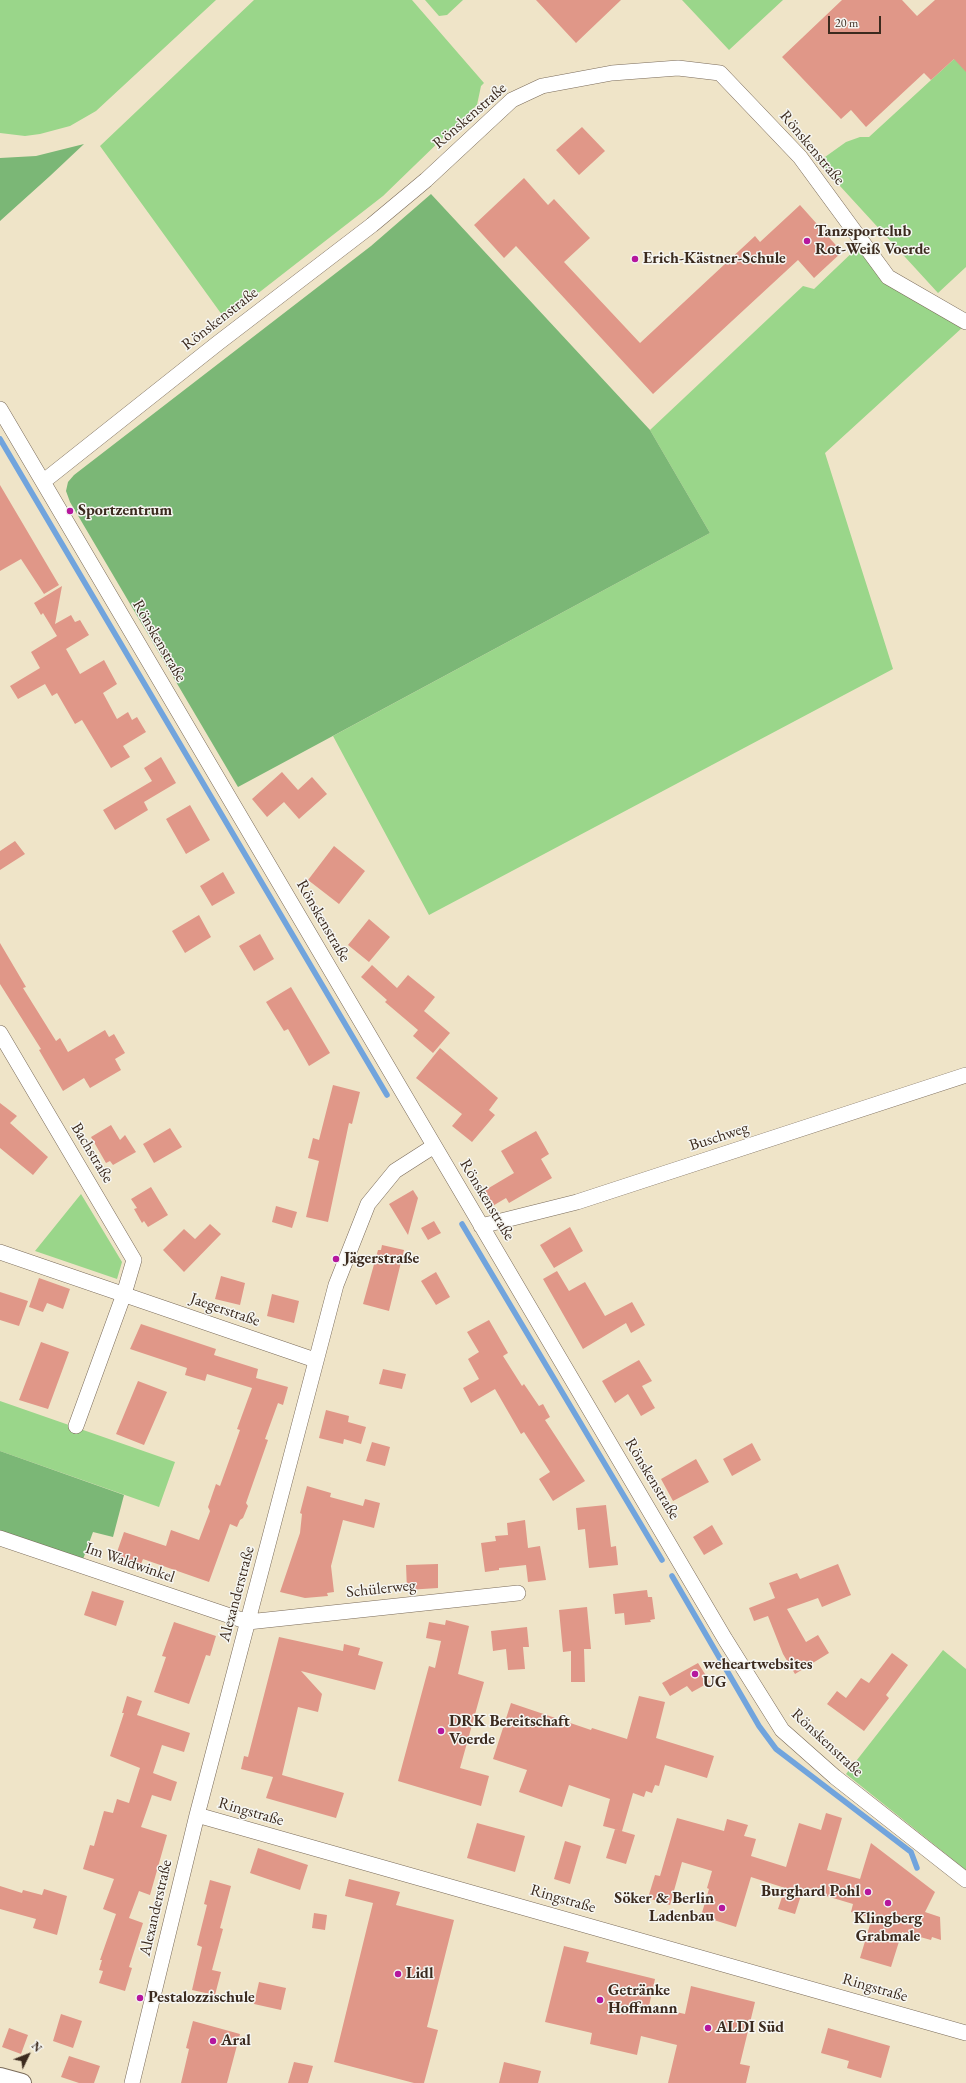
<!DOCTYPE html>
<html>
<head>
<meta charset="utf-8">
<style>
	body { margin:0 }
	#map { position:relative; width:966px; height:2083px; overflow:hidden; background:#efe4c8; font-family:"EB Garamond",serif }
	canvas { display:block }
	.north { position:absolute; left:8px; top:2035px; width:40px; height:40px; -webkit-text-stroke:3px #f6f6f2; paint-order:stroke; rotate:47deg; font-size:11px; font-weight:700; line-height:16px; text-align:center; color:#3b2a1e }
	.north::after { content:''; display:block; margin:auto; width:14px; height:18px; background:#3b2a1e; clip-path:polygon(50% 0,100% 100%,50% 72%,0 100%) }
	.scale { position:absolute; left:828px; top:16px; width:53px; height:18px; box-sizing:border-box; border:2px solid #3b2a1e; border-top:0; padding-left:5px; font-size:12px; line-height:14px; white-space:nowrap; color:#3b2a1e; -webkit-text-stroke:3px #f6f6f2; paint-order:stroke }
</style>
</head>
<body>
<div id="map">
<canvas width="966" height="2083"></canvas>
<div class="north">N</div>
<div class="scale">20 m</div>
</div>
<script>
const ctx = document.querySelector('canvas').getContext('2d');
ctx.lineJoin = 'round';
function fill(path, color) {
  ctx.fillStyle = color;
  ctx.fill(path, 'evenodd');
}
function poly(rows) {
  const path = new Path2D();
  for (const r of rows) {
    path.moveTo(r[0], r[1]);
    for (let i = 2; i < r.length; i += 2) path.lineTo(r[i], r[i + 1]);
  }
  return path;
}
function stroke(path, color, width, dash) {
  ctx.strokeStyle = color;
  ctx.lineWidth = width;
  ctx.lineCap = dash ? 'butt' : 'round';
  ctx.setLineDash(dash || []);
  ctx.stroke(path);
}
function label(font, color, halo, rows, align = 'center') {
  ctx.font = font + ' "EB Garamond",serif';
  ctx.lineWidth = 3;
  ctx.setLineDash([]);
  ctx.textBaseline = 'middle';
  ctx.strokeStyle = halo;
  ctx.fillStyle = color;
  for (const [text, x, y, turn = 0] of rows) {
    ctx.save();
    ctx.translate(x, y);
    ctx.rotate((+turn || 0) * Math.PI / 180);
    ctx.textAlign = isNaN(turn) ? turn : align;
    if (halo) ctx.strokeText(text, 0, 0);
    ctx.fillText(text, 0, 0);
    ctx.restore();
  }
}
fill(poly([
	[0,0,216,0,96,111,70,126,40,134,25,136,0,133],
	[254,0,412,0,484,83,481,86,477,105,383,196,225,319,100,146],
	[425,0,463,0,447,15,439,16],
	[682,0,783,0,729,50],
	[954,59,966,60,966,267,938,293,818,162,846,142,860,137,869,137],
	[858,247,963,327,825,453,893,669,429,915,333,736,710,533,650,430,803,286,814,289],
	[81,1194,122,1262,117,1279,35,1251],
	[0,1401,175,1462,159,1507,0,1451],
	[943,1650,966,1669,966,1870,846,1774]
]), '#9ad68a');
fill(poly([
	[84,144,50,176,0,221,0,158,36,156],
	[431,194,650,430,710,533,238,787,70,502,66,491,68,482,74,475,371,246],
	[0,1451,124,1495,113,1537,93,1532,82,1562,0,1533]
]), '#7bb776');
stroke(poly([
	[0,439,387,1095],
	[462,1224,662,1560],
	[672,1576,759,1726,776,1749,911,1852,917,1868]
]), '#71a4dd', 5.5);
fill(poly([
	[536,0,621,0,576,43],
	[842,0,902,0,917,16,935,0,966,0,966,72,954,59,931,80,924,73,866,127,851,110,841,119,782,57],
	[582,127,605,151,579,175,556,150],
	[524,178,548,205,554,199,590,238,564,262,640,343,755,236,760,242,800,205,842,252,814,278,798,260,653,394,516,246,504,258,474,225],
	[0,485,59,585,44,594,21,559,0,571],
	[62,586,55,624,71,615,75,622,80,620,89,635,66,649,80,674,104,660,117,684,103,693,117,719,128,712,132,720,137,717,146,732,123,746,130,757,111,768,82,720,75,724,57,693,52,696,45,684,18,699,10,686,40,668,31,652,57,636,43,613,41,615,34,603],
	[161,757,176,783,144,802,148,810,115,830,103,810,152,781,144,768],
	[282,772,298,790,312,777,327,794,299,819,284,802,267,817,252,799],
	[190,805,210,840,186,854,166,819],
	[15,841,25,854,0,870,0,851],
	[334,846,365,871,339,904,308,880],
	[223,872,235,893,212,906,200,886],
	[199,915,211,937,185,953,172,931],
	[369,919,390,937,369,962,348,945],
	[260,934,274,959,254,971,239,946],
	[0,943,26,987,23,988,56,1041,60,1038,68,1052,105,1030,109,1037,114,1034,125,1053,115,1059,121,1070,90,1088,84,1078,63,1091,39,1050,41,1049,0,984],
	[372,965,397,988,408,975,435,997,424,1011,450,1033,433,1053,413,1036,418,1030,385,1002,387,1000,361,977],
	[291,987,330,1053,309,1066,288,1029,284,1031,266,1002],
	[440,1048,498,1098,489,1110,495,1115,472,1142,452,1126,462,1114,416,1078],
	[333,1085,360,1092,352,1124,349,1123,328,1222,306,1217,319,1161,308,1158,313,1138,319,1140],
	[0,1103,17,1116,10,1123,48,1157,33,1175,0,1148],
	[111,1125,120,1140,125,1135,136,1152,113,1165,110,1161,106,1163,91,1137],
	[170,1128,182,1147,154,1163,143,1144],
	[536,1131,549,1154,541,1159,552,1178,509,1203,506,1198,491,1207,482,1192,514,1173,501,1151],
	[151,1187,168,1215,148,1227,144,1221,142,1223,134,1209,137,1208,131,1199],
	[413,1190,418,1198,408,1235,389,1204],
	[276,1206,297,1212,292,1228,272,1222],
	[434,1221,441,1233,428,1240,421,1228],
	[210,1224,221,1234,184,1272,163,1250,184,1229,195,1239],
	[570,1227,583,1251,554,1268,540,1245],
	[382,1245,404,1250,389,1311,363,1304,378,1250,381,1250],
	[557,1271,569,1291,585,1282,605,1316,632,1302,645,1325,631,1333,626,1323,583,1349,543,1279],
	[436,1272,450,1297,436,1305,421,1281],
	[221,1276,245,1283,240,1305,215,1299],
	[39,1278,70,1289,63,1309,47,1303,43,1312,29,1307],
	[0,1292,28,1301,19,1326,0,1320],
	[272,1294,299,1301,294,1323,267,1316],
	[489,1320,508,1353,503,1356,522,1386,524,1384,539,1406,543,1404,550,1417,545,1420,585,1481,553,1501,539,1479,550,1472,524,1432,521,1434,495,1389,471,1403,463,1388,479,1379,468,1359,479,1352,467,1332],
	[141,1324,216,1349,214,1355,258,1369,256,1378,288,1387,283,1405,278,1403,265,1439,268,1440,246,1503,248,1506,243,1518,240,1520,237,1527,230,1524,209,1582,143,1559,141,1564,116,1555,124,1532,166,1546,171,1530,199,1540,210,1511,208,1507,216,1484,220,1486,234,1447,240,1430,237,1429,252,1388,207,1374,205,1381,185,1375,187,1368,130,1349],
	[41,1342,69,1352,48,1409,19,1400],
	[639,1360,652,1381,642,1386,655,1408,641,1416,628,1394,615,1403,602,1381],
	[383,1369,406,1374,402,1389,379,1384],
	[138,1381,167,1392,144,1445,116,1434],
	[326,1410,349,1416,348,1422,366,1427,361,1444,344,1439,343,1444,319,1438],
	[372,1442,390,1447,385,1466,366,1461],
	[752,1443,761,1460,732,1476,723,1459],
	[696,1459,709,1482,673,1501,661,1479],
	[307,1486,331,1493,330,1497,363,1506,365,1499,380,1503,374,1528,343,1520,331,1566,334,1592,327,1593,328,1596,305,1598,280,1592,300,1533,302,1514,300,1513],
	[606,1505,611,1547,616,1546,618,1565,589,1568,585,1529,578,1530,576,1508],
	[525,1520,528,1548,540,1546,546,1580,528,1582,526,1565,499,1568,499,1570,485,1572,481,1543,496,1541,495,1536,508,1535,507,1523],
	[712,1525,723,1544,704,1555,693,1537],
	[438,1564,438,1588,407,1590,406,1565],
	[838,1564,851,1595,822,1607,818,1598,787,1609,806,1642,818,1635,829,1653,795,1674,783,1654,768,1616,754,1621,749,1608,775,1598,769,1583,797,1573,800,1579],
	[647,1590,648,1597,652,1597,655,1619,650,1620,651,1622,625,1625,624,1613,615,1614,613,1594],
	[92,1591,124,1601,116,1626,84,1615],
	[587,1607,591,1649,584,1649,585,1682,571,1682,571,1651,563,1652,559,1610],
	[446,1620,469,1626,458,1674,484,1682,460,1768,489,1776,481,1806,398,1781,429,1666,435,1668,441,1641,426,1638,429,1622,445,1625],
	[174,1622,216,1636,210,1656,206,1655,189,1704,154,1692,166,1657,162,1656],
	[527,1627,529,1647,523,1647,525,1669,508,1670,506,1649,493,1651,491,1631],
	[279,1637,343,1651,344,1644,360,1648,358,1655,383,1662,375,1690,301,1671,322,1694,318,1712,298,1707,282,1775,344,1793,336,1818,266,1798,273,1777,241,1769,244,1756,248,1757],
	[892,1653,908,1665,886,1695,889,1698,864,1731,827,1704,837,1691,846,1698,861,1678,869,1683],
	[698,1663,710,1682,692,1692,687,1686,670,1696,662,1683],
	[127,1696,142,1701,137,1715,190,1733,184,1752,162,1745,153,1773,177,1782,171,1801,152,1795,141,1827,167,1835,150,1895,139,1891,129,1918,143,1923,129,1967,132,1968,125,1991,99,1983,103,1971,99,1970,102,1960,100,1960,116,1914,103,1909,114,1879,83,1869,90,1845,94,1846,104,1811,113,1813,117,1799,129,1803,140,1768,110,1756,124,1713,122,1713],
	[639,1696,665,1702,656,1738,714,1756,707,1778,665,1765,659,1786,655,1785,652,1793,646,1791,644,1797,633,1793,622,1831,603,1826,610,1799,569,1785,562,1807,519,1792,527,1770,493,1759,511,1703,591,1730,592,1728,627,1739],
	[826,1813,842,1818,827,1870,860,1879,871,1843,935,1892,925,1912,940,1917,941,1940,932,1937,931,1940,902,1932,891,1967,860,1958,872,1918,851,1912,853,1904,803,1889,795,1914,778,1909,785,1888,751,1877,736,1927,701,1916,709,1889,707,1888,712,1871,682,1862,670,1905,648,1898,655,1875,660,1876,677,1818,724,1831,727,1819,748,1825,744,1836,756,1839,751,1856,786,1867,799,1823,821,1830],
	[477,1823,525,1836,515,1872,467,1858],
	[615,1829,635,1835,626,1864,606,1858],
	[565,1841,581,1846,570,1884,554,1879],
	[258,1848,308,1865,300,1890,250,1873],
	[349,1879,400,1892,396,1905,454,1920,427,2027,438,2030,424,2083,414,2083,334,2062,373,1903,345,1896],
	[210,1880,231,1886,220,1928,223,1929,212,1970,221,1972,215,1995,192,1990,202,1947,197,1945,207,1905,204,1904],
	[0,1886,22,1893,23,1890,42,1895,44,1889,67,1896,57,1935,33,1928,36,1919,0,1909],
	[314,1913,327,1915,325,1930,312,1928],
	[564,1946,589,1952,586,1962,655,1979,649,2006,685,2014,691,1986,755,2002,740,2064,750,2066,746,2083,668,2083,677,2045,641,2036,637,2055,590,2044,592,2033,545,2022],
	[259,1982,286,1988,281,2010,254,2004],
	[61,2014,82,2021,73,2048,53,2041],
	[193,2021,240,2034,227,2083,181,2083,189,2049,186,2048],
	[9,2028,28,2035,21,2054,2,2047],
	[828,2028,890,2046,881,2078,847,2068,849,2061,821,2053],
	[69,2056,100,2066,94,2083,79,2083,61,2077],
	[294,2062,313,2066,308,2083,288,2083],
	[504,2062,541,2071,538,2083,499,2083]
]), '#e09788');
const minor = poly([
	[0,409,725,1639,782,1730,835,1777,966,1880],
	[44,481,218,343,372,225,426,180,512,100,542,86,612,73,678,68,720,73,800,157,888,277,966,322],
	[0,1033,134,1260,124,1294,76,1426],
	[481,1226,577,1202,966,1075],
	[0,1252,315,1360],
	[0,1538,248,1622,518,1593],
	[197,1815,966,2033],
	[132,2083,197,1815,336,1285,368,1204,395,1171,434,1146]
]);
const tertiary = poly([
	[0,2077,22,2083]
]);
stroke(minor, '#7a6b5a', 16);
stroke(tertiary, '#7a6b5a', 20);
stroke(minor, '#fff', 15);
stroke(tertiary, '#fff', 18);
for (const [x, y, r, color] of [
	[807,241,4,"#b5179e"],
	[635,259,4,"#b5179e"],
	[70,511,4,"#b5179e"],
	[336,1259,4,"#b5179e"],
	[695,1674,4,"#b5179e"],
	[441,1731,4,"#b5179e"],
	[868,1892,4,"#b5179e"],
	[888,1903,4,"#b5179e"],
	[722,1908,4,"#b5179e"],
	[398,1974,4,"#b5179e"],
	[140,1998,4,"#b5179e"],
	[600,2000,4,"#b5179e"],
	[708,2028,4,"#b5179e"],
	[213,2041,4,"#b5179e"]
]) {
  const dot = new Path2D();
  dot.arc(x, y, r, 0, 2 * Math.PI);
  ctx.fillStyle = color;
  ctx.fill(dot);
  stroke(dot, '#f6f6f2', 1.5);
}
label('16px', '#3b2a1e', '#f6f6f2', [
	["Rönskenstraße",470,116,-41],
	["Rönskenstraße",812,148,50],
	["Rönskenstraße",220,319,-38],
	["Rönskenstraße",159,641,60],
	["Rönskenstraße",323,921,60],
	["Buschweg",719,1137,-18],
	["Bachstraße",92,1153,59],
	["Rönskenstraße",487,1200,59],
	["Jaegerstraße",225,1310,19],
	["Rönskenstraße",652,1479,59],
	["Im Waldwinkel",130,1563,19],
	["Schülerweg",381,1589,-6],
	["Alexanderstraße",237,1594,-75],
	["Rönskenstraße",827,1743,43],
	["Ringstraße",251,1812,16],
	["Ringstraße",563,1899,16],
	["Alexanderstraße",156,1908,-77],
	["Ringstraße",875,1988,16]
]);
label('bold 16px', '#3b2a1e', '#f6f6f2', [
	["Tanzsportclub",815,232],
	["Rot-Weiß Voerde",815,250],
	["Erich-Kästner-Schule",643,259],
	["Sportzentrum",78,511],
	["Jägerstraße",344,1259],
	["weheartwebsites",703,1665],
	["UG",703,1683],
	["DRK Bereitschaft",449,1722],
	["Voerde",449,1740],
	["Burghard Pohl",860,1892,"right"],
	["Söker & Berlin",714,1899,"right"],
	["Ladenbau",714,1917,"right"],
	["Klingberg",888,1919,"center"],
	["Grabmale",888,1937,"center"],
	["Lidl",406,1974],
	["Getränke",608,1991],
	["Hoffmann",608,2009],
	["Pestalozzischule",148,1998],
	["ALDI Süd",716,2028],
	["Aral",221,2041]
], 'left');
</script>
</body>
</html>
